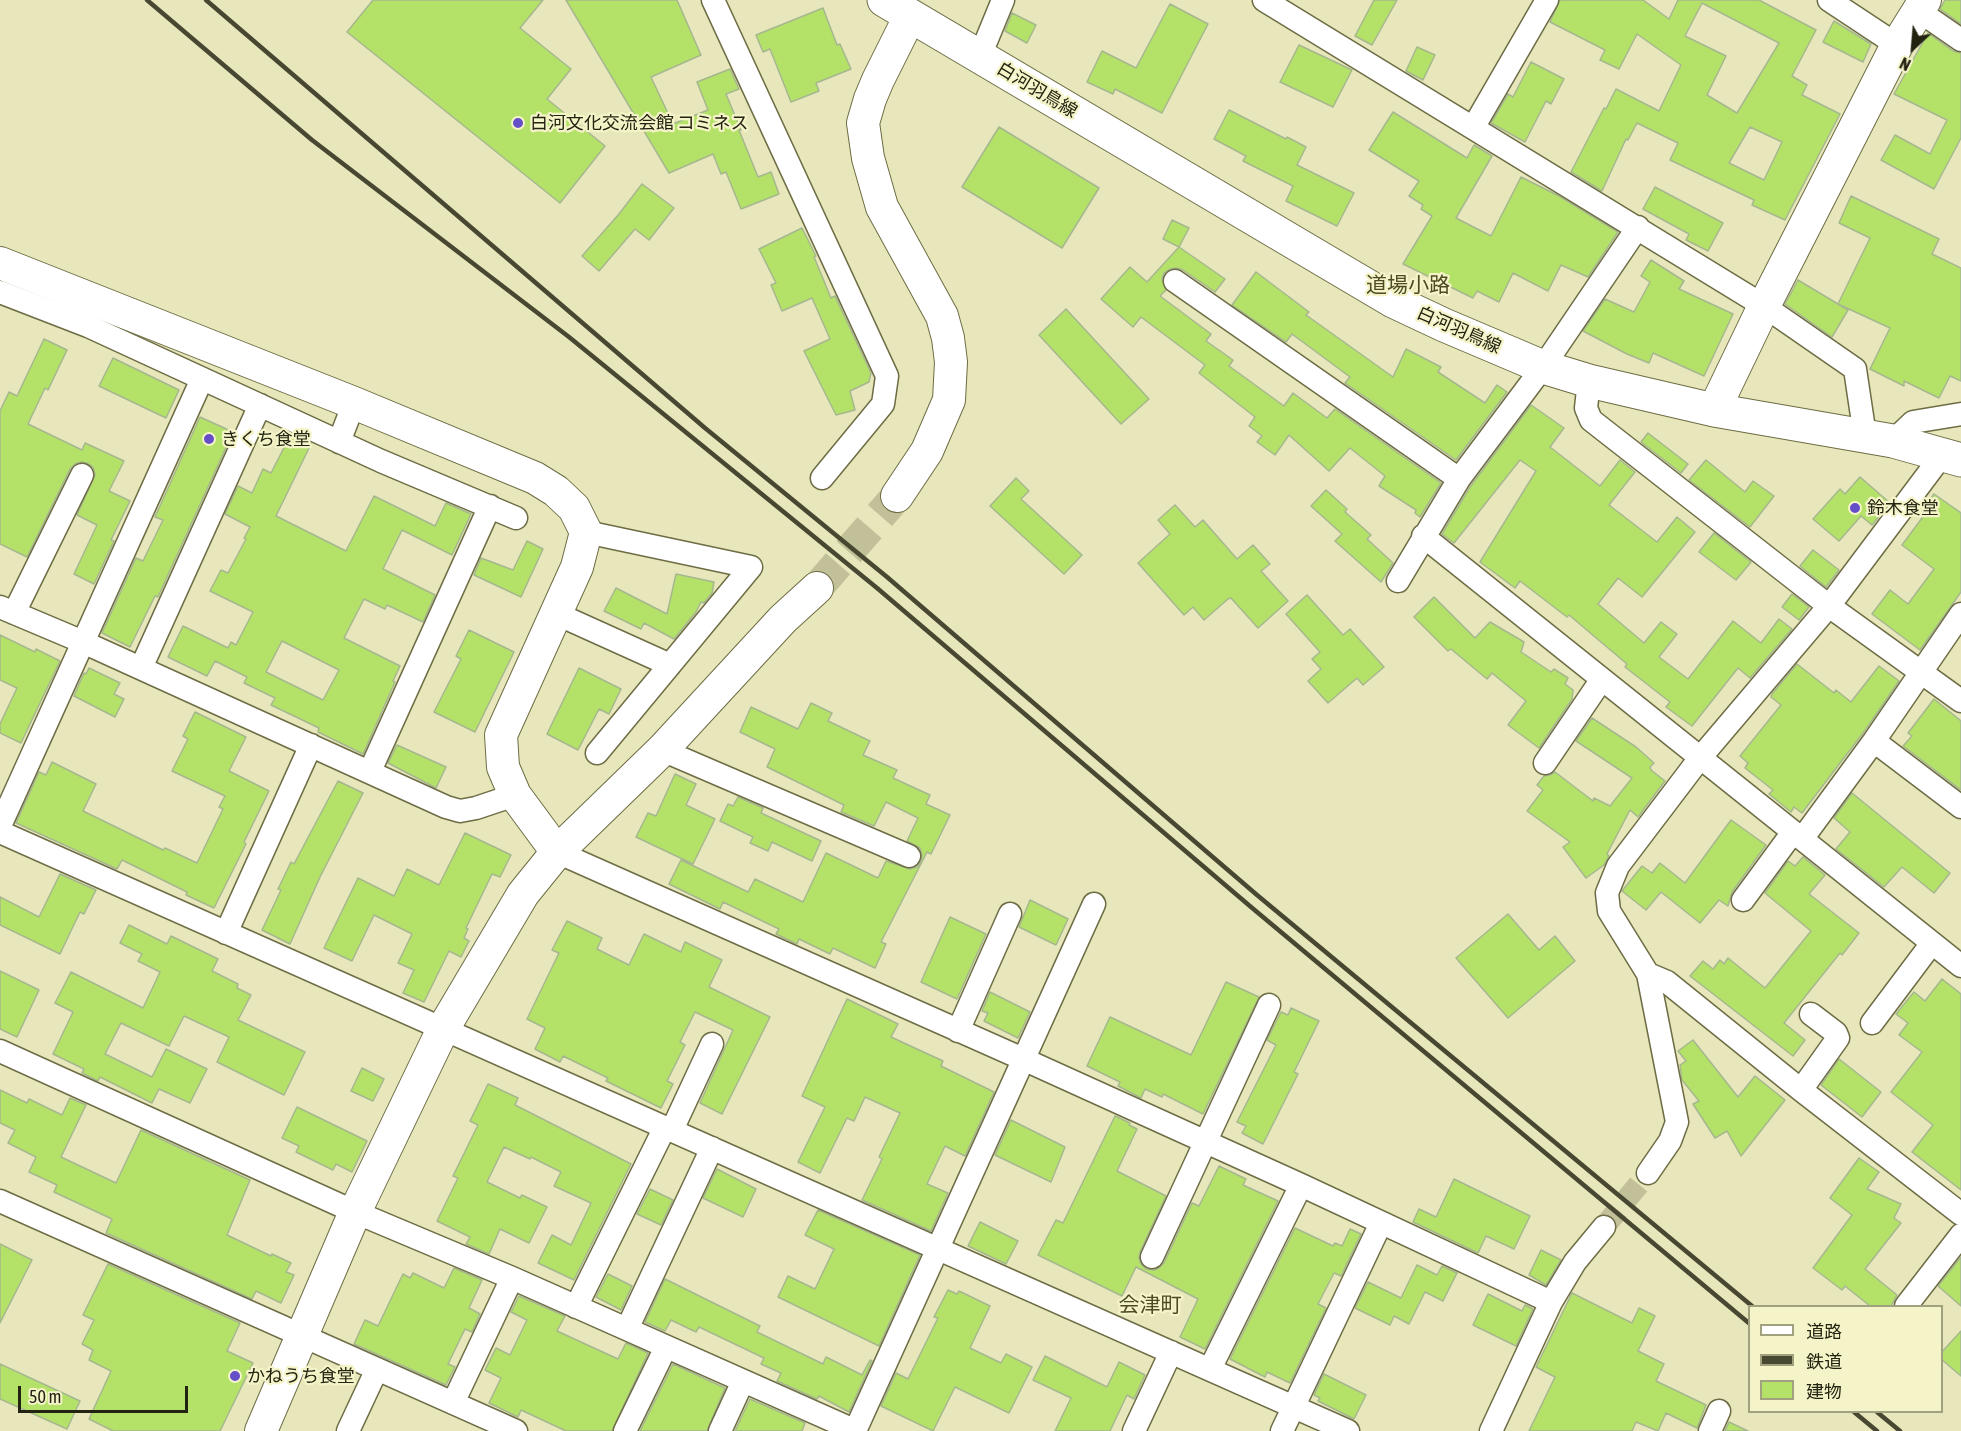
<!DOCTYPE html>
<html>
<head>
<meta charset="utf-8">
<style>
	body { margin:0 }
	#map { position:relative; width:1961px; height:1431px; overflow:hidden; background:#e8e7bb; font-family:"Asap Condensed","Noto Sans JP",sans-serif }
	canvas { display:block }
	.legend { position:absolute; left:1748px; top:1305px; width:195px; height:108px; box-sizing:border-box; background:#f5f4c8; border:2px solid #a1a07f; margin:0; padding:8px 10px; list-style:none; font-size:18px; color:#232312 }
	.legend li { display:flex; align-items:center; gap:12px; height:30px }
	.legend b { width:30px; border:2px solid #a1a07f }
	.north { position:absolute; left:1883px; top:18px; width:60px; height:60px; -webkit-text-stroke:4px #f5f4c8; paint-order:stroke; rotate:206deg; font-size:16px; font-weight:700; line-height:24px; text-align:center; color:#232312 }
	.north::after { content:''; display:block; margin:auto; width:21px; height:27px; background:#232312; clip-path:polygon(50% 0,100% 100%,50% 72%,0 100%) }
	.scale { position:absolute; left:18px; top:1386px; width:170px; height:27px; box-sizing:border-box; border:3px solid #232312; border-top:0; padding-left:8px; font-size:18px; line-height:21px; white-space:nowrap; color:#232312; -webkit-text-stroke:4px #f5f4c8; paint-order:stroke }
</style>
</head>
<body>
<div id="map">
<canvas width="1961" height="1431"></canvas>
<ul class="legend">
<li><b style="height:8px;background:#fff"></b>道路</li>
<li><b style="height:8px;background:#484832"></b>鉄道</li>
<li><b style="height:16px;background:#b4e269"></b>建物</li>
</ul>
<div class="north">N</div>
<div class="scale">50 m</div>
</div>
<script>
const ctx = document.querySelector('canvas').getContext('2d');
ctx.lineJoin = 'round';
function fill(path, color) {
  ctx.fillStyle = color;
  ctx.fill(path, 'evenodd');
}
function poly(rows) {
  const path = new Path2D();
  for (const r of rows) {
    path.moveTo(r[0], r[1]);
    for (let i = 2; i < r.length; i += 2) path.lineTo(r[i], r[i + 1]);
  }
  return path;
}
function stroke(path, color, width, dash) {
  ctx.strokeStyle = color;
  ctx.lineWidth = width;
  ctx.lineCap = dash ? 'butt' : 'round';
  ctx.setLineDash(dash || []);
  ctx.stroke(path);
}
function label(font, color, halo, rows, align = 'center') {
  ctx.font = font + ' "Asap Condensed","Noto Sans JP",sans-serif';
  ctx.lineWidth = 4.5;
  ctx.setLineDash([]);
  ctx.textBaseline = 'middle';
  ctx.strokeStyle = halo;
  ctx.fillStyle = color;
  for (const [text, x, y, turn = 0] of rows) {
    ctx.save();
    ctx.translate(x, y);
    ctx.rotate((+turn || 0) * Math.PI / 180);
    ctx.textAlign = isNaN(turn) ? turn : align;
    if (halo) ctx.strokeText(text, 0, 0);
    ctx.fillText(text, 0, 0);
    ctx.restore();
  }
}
const building = poly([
	[373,0,543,0,520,28,571,69,547,99,605,146,560,203,347,32,373,0],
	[566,0,677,0,701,55,651,77,673,124,708,110,697,82,730,69,739,89,726,94,741,130,739,130,758,177,771,172,779,194,741,209,726,172,721,174,713,154,669,173,566,0],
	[1374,0,1397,0,1372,45,1355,36,1374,0],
	[1560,0,1643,0,1669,19,1678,0,1759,0,1816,30,1792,76,1807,85,1802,95,1840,114,1785,220,1752,205,1754,200,1670,160,1678,143,1637,123,1628,140,1626,139,1602,191,1571,172,1604,108,1606,109,1616,89,1659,111,1681,65,1637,34,1619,69,1600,60,1605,50,1550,22,1560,0],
	[1702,3,1779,43,1737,113,1707,95,1726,56,1685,36,1702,3],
	[1750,127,1782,142,1764,180,1729,163,1750,127],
	[1945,0,1961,0,1961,24,1940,9,1945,0],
	[1170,4,1208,24,1162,113,1115,89,1113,94,1087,82,1102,51,1136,68,1170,4],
	[823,8,837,45,840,44,851,69,816,83,819,91,791,102,770,49,763,52,756,35,823,8],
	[1012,13,1036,25,1027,43,1005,31,1012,13],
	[1834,21,1871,44,1863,62,1823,42,1834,21],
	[1928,33,1953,51,1961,53,1961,138,1934,189,1881,160,1895,135,1930,154,1947,120,1894,94,1928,33],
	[1299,45,1352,70,1333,107,1280,82,1299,45],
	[1417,47,1435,55,1423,80,1406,71,1417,47],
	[1531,62,1564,79,1551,104,1546,101,1525,142,1491,123,1508,94,1513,97,1531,62],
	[1229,110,1286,139,1287,137,1306,147,1297,165,1354,193,1337,226,1286,201,1293,186,1243,161,1246,156,1214,139,1229,110],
	[1393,112,1467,158,1474,145,1492,156,1456,218,1491,236,1521,177,1559,196,1618,232,1588,277,1561,265,1548,291,1513,273,1499,302,1477,291,1473,298,1403,264,1432,216,1421,209,1423,205,1409,196,1419,181,1369,150,1393,112],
	[999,127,1099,188,1062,248,962,187,999,127],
	[642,184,674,208,649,240,635,229,599,271,582,256,619,214,642,184],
	[1655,187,1723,223,1708,251,1686,240,1689,234,1643,209,1655,187],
	[1851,196,1939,239,1932,254,1961,268,1961,381,1950,376,1939,398,1904,381,1904,386,1870,369,1890,328,1838,304,1870,238,1839,223,1851,196],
	[1172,220,1189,228,1179,247,1225,279,1215,292,1183,270,1177,268,1170,269,1164,273,1162,279,1166,290,1160,296,1211,334,1206,341,1233,360,1229,366,1284,406,1293,393,1327,418,1335,409,1441,483,1420,517,1415,513,1416,510,1379,486,1385,476,1350,448,1329,471,1289,435,1275,455,1257,442,1262,436,1249,426,1255,417,1199,373,1205,365,1141,317,1133,327,1101,299,1130,267,1147,282,1179,247,1163,239,1172,220],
	[802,228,816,256,814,257,831,298,835,296,871,373,869,382,850,391,855,410,836,415,804,351,830,339,812,298,782,311,771,285,776,283,759,249,802,228],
	[1651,260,1684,281,1679,289,1733,314,1704,376,1653,353,1649,363,1627,354,1583,331,1605,299,1634,312,1650,282,1641,276,1651,260],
	[1256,272,1309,312,1306,315,1393,377,1406,349,1441,367,1438,372,1485,403,1497,385,1507,392,1456,460,1345,383,1350,377,1292,334,1286,342,1232,305,1256,272],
	[1798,280,1848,310,1832,337,1785,304,1798,280],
	[1066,309,1149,399,1121,424,1039,335,1066,309],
	[44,339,67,350,48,390,45,388,28,424,82,450,85,443,124,461,109,491,130,501,111,540,114,541,94,584,74,574,97,525,77,515,95,475,93,467,87,463,81,462,75,464,70,469,27,557,0,544,0,411,9,392,17,396,44,339],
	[113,358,179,390,166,418,99,386,113,358],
	[1531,405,1564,428,1550,447,1600,486,1620,460,1635,472,1609,505,1657,542,1677,517,1695,532,1642,597,1618,578,1598,604,1644,643,1661,622,1677,634,1659,657,1688,679,1733,621,1761,643,1779,619,1792,629,1750,678,1738,668,1692,726,1666,707,1670,702,1625,667,1627,664,1569,615,1567,617,1520,581,1515,588,1480,562,1536,471,1520,460,1454,543,1442,534,1470,487,1531,405],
	[200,417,233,432,158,597,155,596,130,647,102,633,136,558,143,561,163,520,155,517,200,417],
	[1648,433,1688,464,1681,473,1641,442,1648,433],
	[291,434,311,444,276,516,346,551,374,496,435,526,446,503,471,514,452,555,402,530,383,569,435,595,423,622,387,605,385,609,364,599,344,638,400,666,393,681,395,682,363,754,318,732,319,728,271,705,275,698,244,683,247,677,215,661,207,676,168,657,183,626,228,648,231,642,236,645,253,612,210,591,221,570,228,573,246,539,244,538,250,527,225,514,238,486,252,493,263,469,271,473,291,434],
	[282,641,339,670,323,700,266,672,282,641],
	[1706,460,1745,492,1753,481,1774,496,1750,527,1689,480,1706,460],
	[1860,477,1890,503,1872,525,1861,516,1839,541,1813,519,1840,489,1845,494,1860,477],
	[1016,478,1029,491,1021,499,1082,555,1064,574,990,506,1016,478],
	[1326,490,1347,509,1345,512,1371,535,1367,539,1393,563,1381,582,1335,541,1342,534,1311,506,1326,490],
	[1934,494,1961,513,1961,592,1920,650,1872,614,1890,590,1908,604,1934,569,1902,545,1925,514,1922,511,1934,494],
	[1175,505,1195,527,1203,520,1237,559,1253,545,1270,564,1261,571,1288,601,1258,628,1231,598,1228,599,1204,620,1193,607,1184,615,1138,563,1170,534,1158,520,1175,505],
	[1714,533,1751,562,1736,580,1699,552,1714,533],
	[527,541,543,549,521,597,474,575,481,558,513,570,527,541],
	[1813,550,1839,570,1826,587,1800,566,1813,550],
	[676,574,714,582,712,593,704,603,701,602,696,612,674,639,644,623,641,629,604,611,616,588,667,614,676,574],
	[1792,594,1809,607,1799,620,1782,607,1792,594],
	[1307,595,1343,635,1350,629,1384,667,1363,685,1357,678,1328,703,1308,681,1321,669,1312,659,1320,652,1286,614,1307,595],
	[1434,597,1475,638,1490,622,1524,642,1521,652,1551,672,1554,669,1568,678,1565,684,1573,690,1572,699,1539,748,1508,725,1526,701,1492,673,1487,679,1451,649,1448,651,1414,617,1434,597],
	[469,630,514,652,475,732,434,712,461,659,456,656,469,630],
	[0,635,35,652,36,649,60,661,21,743,0,733,0,724,17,688,0,680,0,635],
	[1797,664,1834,693,1836,690,1851,702,1879,666,1899,681,1866,729,1802,813,1794,807,1791,812,1769,794,1773,790,1745,768,1748,763,1740,756,1781,705,1771,697,1772,694,1797,664],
	[89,668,120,683,114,694,124,699,115,717,74,696,84,673,86,674,89,668],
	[579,668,621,689,609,714,599,709,578,750,547,734,579,668],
	[1934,699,1961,721,1961,790,1903,746,1912,736,1908,733,1934,699],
	[811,703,832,713,828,721,870,741,863,755,897,770,893,778,930,795,926,804,950,815,931,854,927,852,881,942,886,944,875,968,833,948,830,954,799,939,797,944,776,934,779,929,723,902,720,909,669,884,681,860,748,892,755,879,803,902,826,853,878,878,886,861,910,869,917,867,921,862,922,855,920,848,907,841,918,818,886,802,874,826,841,812,844,805,767,767,775,749,740,732,751,707,798,729,811,703],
	[195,712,246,737,229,771,269,791,244,842,246,844,214,908,186,895,187,892,122,860,117,869,16,823,39,772,46,775,52,762,96,784,83,811,163,850,165,848,197,863,223,809,219,807,225,796,172,771,188,739,183,736,195,712],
	[1592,718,1636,747,1654,763,1650,767,1651,770,1665,781,1638,817,1630,810,1607,854,1609,856,1604,865,1586,878,1563,847,1570,842,1527,811,1543,790,1537,785,1544,776,1550,775,1555,772,1593,801,1594,798,1610,806,1632,778,1576,741,1592,718],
	[397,745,446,767,436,788,388,763,397,745],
	[675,774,696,784,686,805,715,819,693,864,636,837,648,813,656,816,675,774],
	[338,781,363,793,320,877,290,944,262,930,281,890,278,889,291,862,294,864,338,781],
	[1852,793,1950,873,1934,893,1902,867,1884,887,1836,849,1850,832,1834,818,1852,793],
	[738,797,763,808,761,813,821,841,812,861,772,842,768,851,750,843,753,837,720,821,728,804,733,806,738,797],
	[1731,820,1766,845,1732,892,1728,906,1719,900,1700,923,1661,892,1646,910,1622,891,1642,866,1652,873,1660,863,1685,883,1731,820],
	[465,833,511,855,500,877,492,874,466,928,468,929,464,938,469,941,461,957,449,951,424,1002,403,993,414,970,398,963,412,934,374,915,352,961,324,948,358,878,394,896,407,869,439,885,465,833],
	[1803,857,1825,875,1809,894,1859,933,1842,955,1840,953,1784,1023,1805,1040,1793,1056,1690,976,1703,961,1713,969,1720,960,1724,964,1728,958,1765,988,1811,931,1765,893,1788,861,1795,866,1803,857],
	[60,874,96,890,84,914,80,912,60,954,0,925,0,897,39,917,60,874],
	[1030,900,1068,919,1056,945,1019,927,1030,900],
	[1508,914,1539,950,1555,936,1575,961,1508,1018,1456,958,1508,914],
	[950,917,986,934,957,999,921,982,950,917],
	[567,921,602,938,597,949,629,965,644,934,681,952,685,942,722,960,709,987,770,1017,722,1114,700,1103,733,1030,695,1012,680,1042,685,1045,667,1081,673,1084,661,1108,606,1081,608,1078,563,1056,560,1062,535,1049,545,1028,527,1019,559,953,552,950,567,921],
	[129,925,167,944,171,936,218,959,212,971,238,984,237,988,251,995,238,1020,305,1052,284,1095,217,1062,229,1037,184,1016,169,1046,121,1023,105,1054,152,1077,166,1049,207,1069,190,1103,159,1089,152,1103,100,1077,98,1081,82,1073,84,1069,53,1054,73,1012,55,1003,71,972,143,1008,160,972,138,961,142,954,120,943,129,925],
	[0,971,39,990,17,1037,0,1029,0,971],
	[1942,979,1961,994,1961,1190,1912,1152,1933,1125,1891,1092,1922,1052,1899,1035,1908,1023,1896,1014,1914,992,1925,1001,1942,979],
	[1226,982,1259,997,1203,1114,1163,1094,1162,1097,1145,1089,1141,1098,1118,1086,1120,1082,1087,1066,1110,1017,1191,1055,1226,982],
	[990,992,1030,1012,1018,1038,984,1021,988,1013,982,1011,990,992],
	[847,999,898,1024,891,1037,943,1061,941,1066,994,1092,965,1156,945,1146,927,1184,948,1193,931,1231,862,1200,882,1159,879,1157,900,1113,865,1097,854,1121,847,1118,820,1173,798,1162,825,1107,802,1096,847,999],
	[1291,1008,1319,1021,1294,1072,1298,1074,1263,1144,1242,1133,1246,1126,1237,1122,1276,1045,1267,1040,1281,1012,1288,1015,1291,1008],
	[1693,1040,1738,1097,1755,1076,1785,1100,1741,1156,1727,1131,1715,1138,1693,1104,1699,1101,1682,1080,1680,1065,1686,1061,1678,1051,1693,1040],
	[1839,1059,1881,1092,1862,1117,1821,1085,1839,1059],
	[362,1068,384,1079,373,1101,351,1091,362,1068],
	[488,1084,518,1098,515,1105,631,1164,574,1280,538,1263,552,1235,571,1245,591,1203,554,1186,561,1172,531,1157,530,1159,504,1147,487,1182,520,1198,522,1195,547,1207,529,1243,500,1229,489,1254,466,1244,470,1237,437,1221,458,1178,453,1176,478,1125,470,1121,488,1084],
	[0,1090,27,1103,29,1099,62,1115,70,1098,86,1105,61,1157,116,1183,141,1130,250,1180,227,1235,271,1256,272,1254,291,1263,286,1272,294,1275,281,1303,256,1291,252,1299,106,1233,112,1219,54,1192,57,1185,29,1172,36,1157,8,1143,15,1130,0,1123,0,1090],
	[297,1107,367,1141,352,1172,336,1164,333,1170,296,1152,299,1146,282,1138,297,1107],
	[1115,1116,1130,1123,1129,1125,1137,1129,1117,1171,1166,1196,1140,1252,1139,1258,1141,1264,1146,1269,1154,1270,1159,1268,1164,1263,1192,1203,1199,1206,1219,1166,1246,1179,1243,1185,1278,1201,1205,1349,1180,1337,1198,1299,1136,1267,1122,1296,1038,1255,1056,1220,1063,1223,1115,1116],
	[1011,1120,1065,1147,1051,1182,995,1155,1011,1120],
	[1859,1158,1879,1172,1867,1189,1901,1204,1894,1218,1901,1223,1865,1269,1897,1295,1891,1306,1870,1306,1845,1286,1842,1290,1813,1268,1852,1215,1830,1198,1859,1158],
	[717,1169,756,1189,743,1217,703,1198,717,1169],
	[1454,1179,1530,1216,1514,1249,1486,1236,1478,1253,1413,1222,1419,1209,1436,1217,1454,1179],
	[650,1189,673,1200,661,1225,637,1214,650,1189],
	[818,1210,920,1255,879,1346,778,1297,788,1276,815,1289,834,1249,805,1235,818,1210],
	[980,1222,1018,1241,1006,1264,968,1246,980,1222],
	[1295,1228,1333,1246,1335,1243,1342,1246,1350,1229,1361,1234,1341,1276,1334,1273,1318,1304,1326,1308,1290,1383,1267,1372,1265,1377,1230,1359,1295,1228],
	[0,1244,32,1260,0,1323,0,1244],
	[1541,1250,1561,1260,1546,1285,1529,1275,1541,1250],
	[1961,1257,1961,1306,1938,1286,1961,1257],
	[108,1264,240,1323,227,1351,253,1363,220,1431,113,1431,89,1419,111,1371,89,1360,93,1350,82,1344,94,1320,83,1315,108,1264],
	[1417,1265,1437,1275,1442,1266,1457,1273,1443,1301,1425,1292,1409,1324,1394,1316,1390,1325,1355,1308,1368,1282,1401,1298,1417,1265],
	[454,1268,482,1280,469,1308,480,1314,472,1332,465,1329,448,1364,455,1367,446,1385,354,1344,365,1320,378,1326,403,1274,410,1278,413,1273,444,1288,454,1268],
	[608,1274,632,1286,621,1310,596,1297,608,1274],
	[665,1279,760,1326,757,1332,823,1364,826,1357,862,1375,870,1360,872,1361,849,1412,819,1396,817,1399,777,1381,781,1373,761,1364,764,1358,699,1327,696,1332,671,1320,665,1331,645,1322,665,1279],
	[948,1290,957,1294,959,1291,990,1306,970,1348,1001,1363,1006,1354,1032,1367,1009,1413,955,1387,933,1431,881,1406,896,1373,908,1379,938,1318,934,1317,948,1290],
	[1572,1293,1632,1323,1639,1308,1655,1316,1638,1351,1664,1364,1656,1381,1706,1405,1697,1428,1666,1413,1658,1431,1636,1422,1632,1431,1529,1431,1555,1377,1536,1367,1572,1293],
	[1488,1294,1522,1311,1525,1305,1533,1309,1516,1346,1473,1325,1488,1294],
	[519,1296,565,1316,557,1331,618,1359,626,1343,648,1353,612,1431,566,1431,521,1410,518,1417,489,1403,501,1378,485,1370,496,1348,510,1355,527,1320,511,1312,519,1296],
	[1961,1331,1961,1376,1941,1359,1941,1353,1961,1331],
	[1045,1356,1107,1387,1119,1362,1145,1375,1134,1399,1127,1395,1110,1431,1055,1431,1071,1398,1033,1380,1045,1356],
	[0,1364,80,1401,67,1429,0,1399,0,1364],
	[673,1364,725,1388,707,1431,640,1431,673,1364],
	[1324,1374,1366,1395,1354,1419,1318,1401,1320,1398,1314,1395,1324,1374],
	[750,1399,805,1423,802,1431,735,1431,750,1399],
	[1729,1422,1748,1431,1725,1431,1729,1422]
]);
fill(building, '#b4e269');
stroke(building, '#a6b78f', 1.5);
stroke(poly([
	[1604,1227,1648,1173]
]), '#c1c099', 22, [22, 11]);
stroke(poly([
	[817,588,897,496]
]), '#c1c099', 32, [32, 16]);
const street = poly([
	[713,0,887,376,883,404,822,478],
	[1264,0,1764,306,1855,369,1865,436],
	[1829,0,1897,45],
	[1919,11,1961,40],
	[980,56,1003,0],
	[1473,128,1547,0],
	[1175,281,1459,479],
	[0,292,88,326,381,461,516,518],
	[1589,381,1586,408,1591,420,1829,606,1961,701],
	[1893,441,1913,422,1961,414],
	[339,442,354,403],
	[586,532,751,567,597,753],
	[1423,536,1961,966],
	[1398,581,1459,479,1543,367,1638,227],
	[0,607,83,642,446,807,460,811,476,808,515,795],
	[14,613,82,475],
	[557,614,670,665],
	[141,668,260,405],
	[1874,741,1961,807],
	[662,750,909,856],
	[1545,763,1602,679],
	[370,771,490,506],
	[0,826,202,379],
	[0,832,1348,1431],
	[1802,839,1874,741,1961,614],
	[557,852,1023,1059,1301,1185,1551,1302],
	[1743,900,1793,832],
	[226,933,311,745],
	[1648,974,1667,982,1801,1090,1961,1214],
	[1872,1023,1932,943],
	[958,1031,1010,914],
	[0,1051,355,1212,512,1278,856,1431],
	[1801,1090,1838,1038,1836,1033,1811,1014],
	[672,1130,712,1044],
	[1648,1173,1670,1141,1677,1122,1648,974,1609,911,1607,893,1618,866,1700,758,1829,606,1943,454],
	[0,1201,516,1431],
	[1152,1257,1269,1005],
	[1906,1306,1961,1235],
	[576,1307,665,1127],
	[627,1329,712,1148],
	[1210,1369,1301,1185],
	[453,1403,512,1278],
	[348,1431,377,1369],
	[625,1431,666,1347],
	[720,1431,743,1381],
	[855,1431,1094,904],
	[1134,1431,1171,1352],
	[1282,1431,1381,1223],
	[1491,1431,1551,1302,1575,1262,1604,1227],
	[1710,1431,1719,1411]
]);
const secondary = poly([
	[0,263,354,403,535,478,556,491,574,508,586,532,577,567,501,735,503,767,515,795,557,852],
	[1714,410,1764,306,1897,45,1925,0],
	[897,496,927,451,949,400,951,362,948,338,942,316,882,207,868,158,863,123,870,99,878,80,910,16],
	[261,1431,355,1212,443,1029,523,894,557,852,662,750,783,619,817,588]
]);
const primary = poly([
	[884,0,1393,301,1444,325,1543,367,1589,381,1714,410,1893,441,1961,460]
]);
stroke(street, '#6d6c44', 25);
stroke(secondary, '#6d6c44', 34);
stroke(primary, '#6d6c44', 35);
stroke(street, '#fff', 22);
stroke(secondary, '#fff', 32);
stroke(primary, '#fff', 33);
stroke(poly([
	[147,0,312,140,569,337,877,588,1251,907,1750,1324],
	[206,0,705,428,887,577,1257,895,1752,1306],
	[1854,1412,1877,1431],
	[1877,1412,1900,1431]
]), '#484832', 4.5);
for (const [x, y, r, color] of [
	[518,123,6,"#654fc8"],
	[209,439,6,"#654fc8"],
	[1855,508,6,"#654fc8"],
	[235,1376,6,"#654fc8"]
]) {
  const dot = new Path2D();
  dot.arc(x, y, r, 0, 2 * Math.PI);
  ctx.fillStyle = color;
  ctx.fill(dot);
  stroke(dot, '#f5f4c8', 2);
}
label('18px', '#232312', '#f5f4c8', [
	["白河羽鳥線",1037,90,31],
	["白河羽鳥線",1459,330,24]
]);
label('18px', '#232312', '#f5f4c8', [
	["白河文化交流会館 コミネス",530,123],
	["きくち食堂",221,439],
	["鈴木食堂",1867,508],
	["かねうち食堂",247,1376]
], 'left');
label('21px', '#4d4b24', '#f5f4c8', [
	["道場小路",1408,285],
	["会津町",1150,1305]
]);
</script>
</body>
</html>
